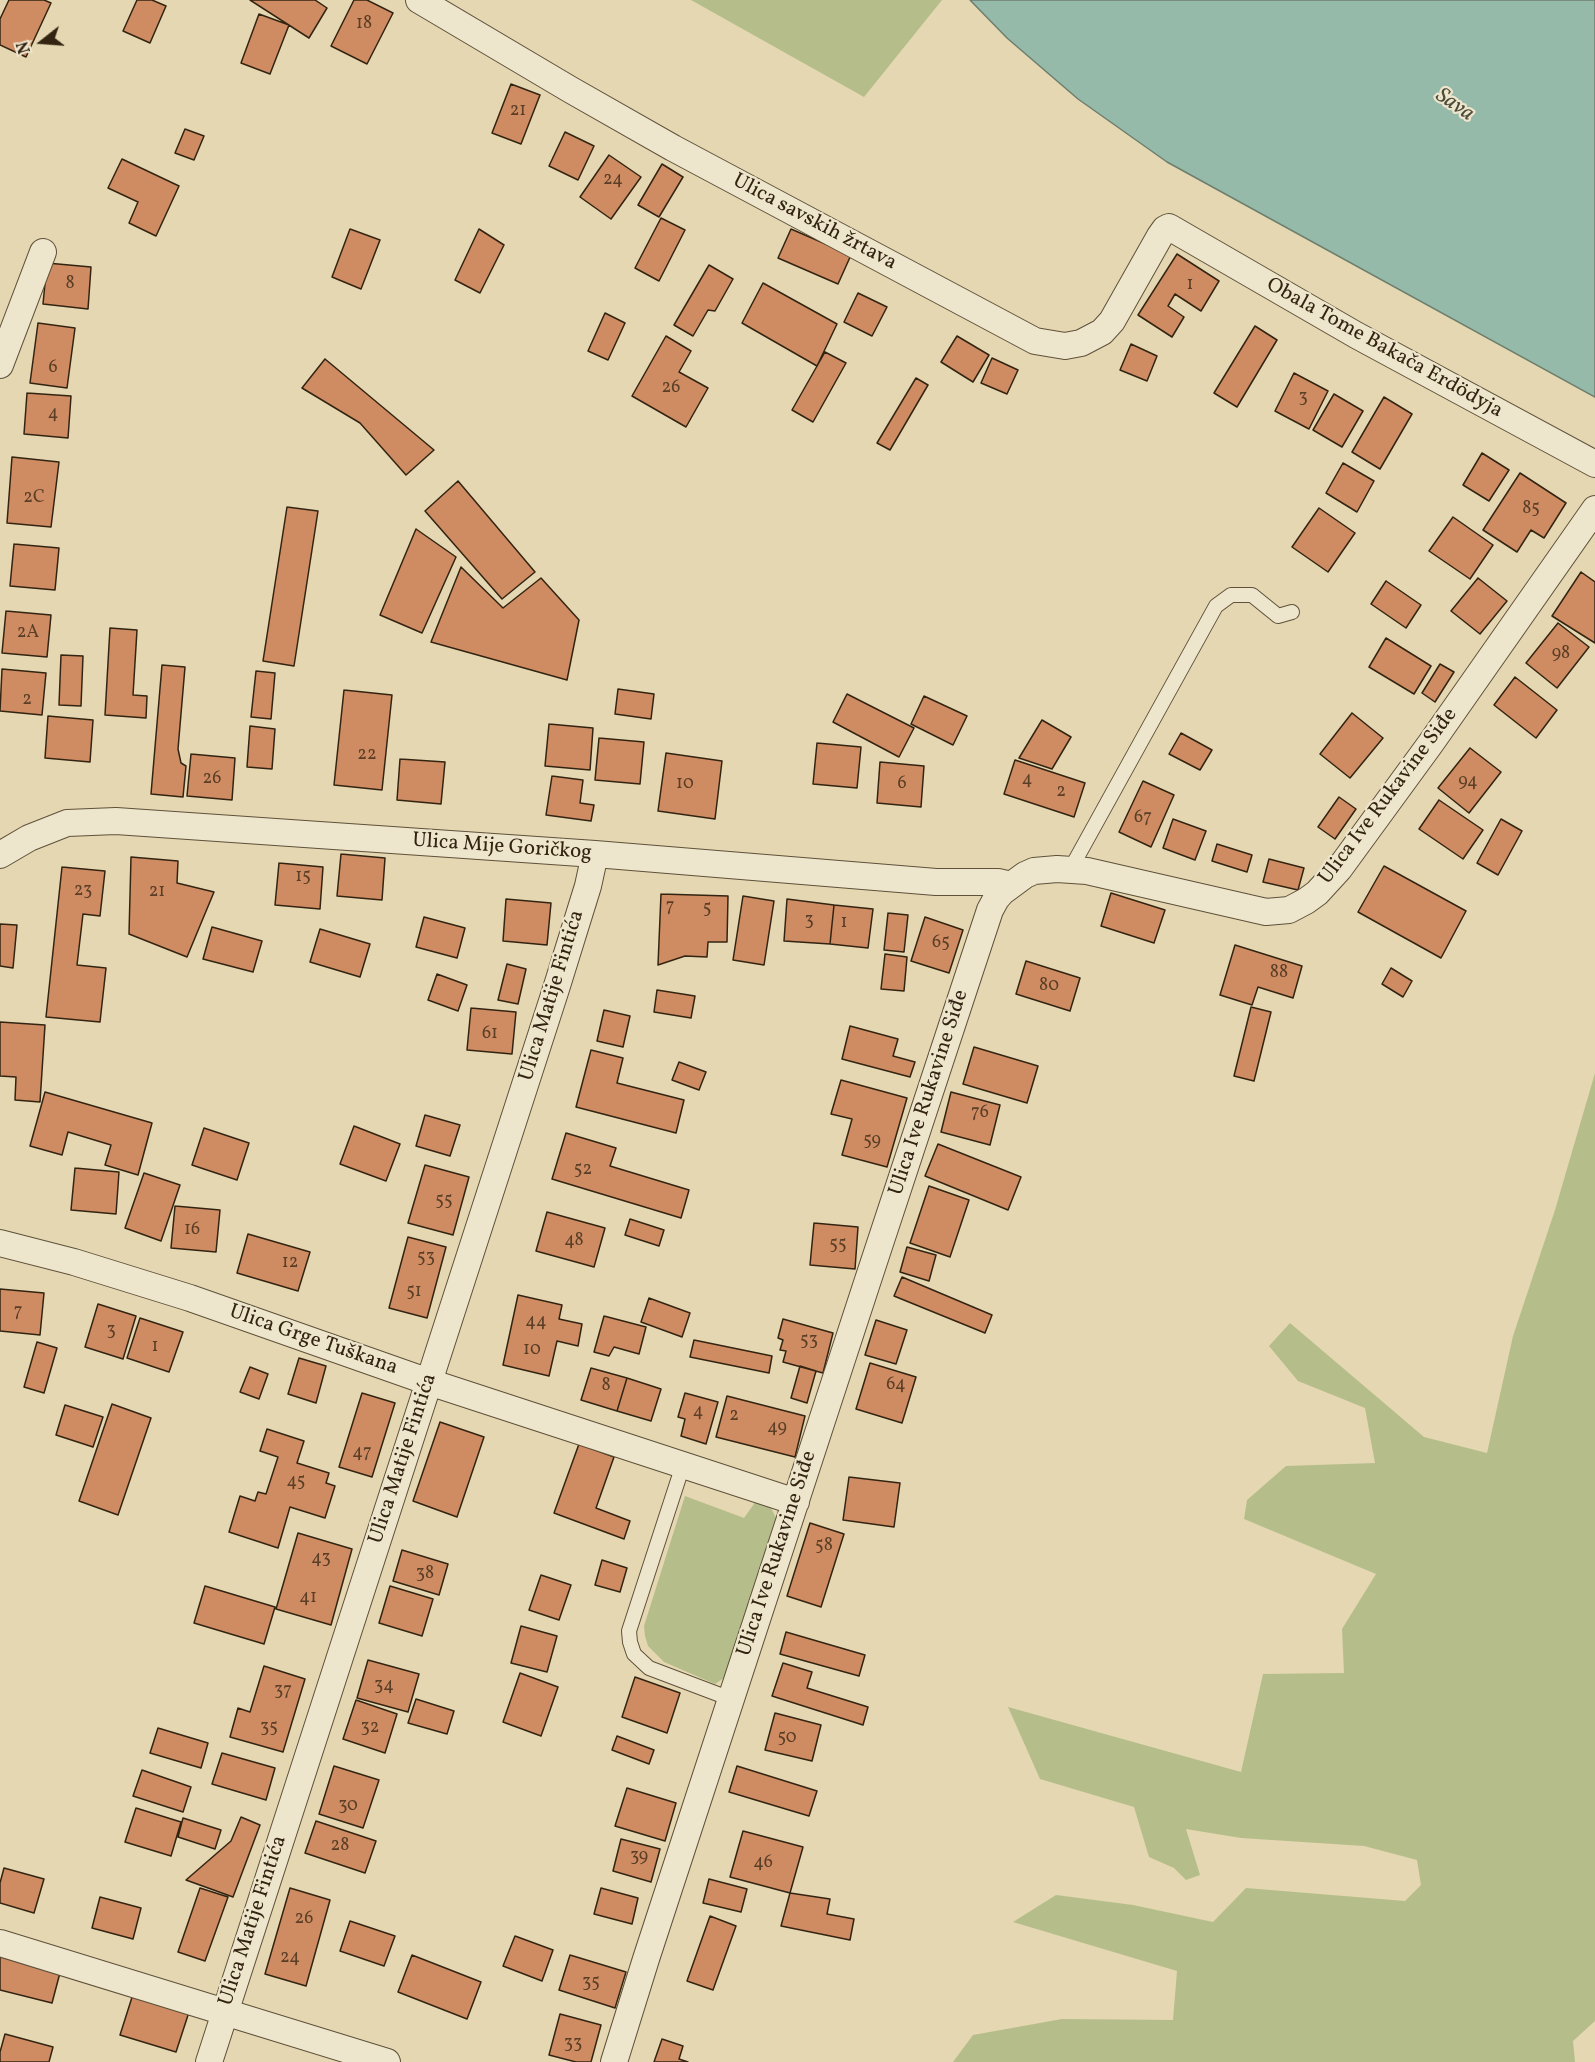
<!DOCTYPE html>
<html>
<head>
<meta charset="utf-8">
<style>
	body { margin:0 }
	#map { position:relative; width:1595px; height:2062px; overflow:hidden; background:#e4d7b1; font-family:Vollkorn,serif }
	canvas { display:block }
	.north { position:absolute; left:12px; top:12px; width:60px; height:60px; -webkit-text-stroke:4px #ede5cc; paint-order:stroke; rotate:253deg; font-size:16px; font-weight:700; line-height:24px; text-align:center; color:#332412 }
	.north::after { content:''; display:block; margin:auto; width:21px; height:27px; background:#332412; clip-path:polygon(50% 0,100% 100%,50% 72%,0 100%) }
</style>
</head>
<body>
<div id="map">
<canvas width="1595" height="2062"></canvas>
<div class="north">N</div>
</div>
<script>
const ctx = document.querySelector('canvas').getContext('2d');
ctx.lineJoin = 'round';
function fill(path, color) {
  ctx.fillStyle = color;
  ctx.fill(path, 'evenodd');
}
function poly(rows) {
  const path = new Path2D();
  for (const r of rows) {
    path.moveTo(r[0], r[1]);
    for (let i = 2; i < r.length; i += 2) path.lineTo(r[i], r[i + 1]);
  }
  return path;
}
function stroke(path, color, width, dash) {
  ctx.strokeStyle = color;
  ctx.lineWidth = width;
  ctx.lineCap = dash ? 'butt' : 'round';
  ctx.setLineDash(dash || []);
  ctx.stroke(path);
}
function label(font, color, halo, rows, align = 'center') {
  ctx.font = font + ' Vollkorn,serif';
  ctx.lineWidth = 4.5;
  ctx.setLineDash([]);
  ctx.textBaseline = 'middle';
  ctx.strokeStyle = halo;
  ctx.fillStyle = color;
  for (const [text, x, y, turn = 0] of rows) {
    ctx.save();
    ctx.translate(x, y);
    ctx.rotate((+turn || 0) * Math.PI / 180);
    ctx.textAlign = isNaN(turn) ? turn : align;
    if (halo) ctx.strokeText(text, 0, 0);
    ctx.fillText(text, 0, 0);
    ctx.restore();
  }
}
fill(poly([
	[691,0,942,0,864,97],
	[1595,1073,1595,2021,1573,2041,1575,2062,953,2062,973,2035,1062,2019,1173,2020,1177,1971,1013,1922,1056,1895,1133,1905,1213,1922,1246,1888,1405,1901,1421,1885,1417,1860,1364,1846,1241,1838,1186,1829,1200,1875,1186,1880,1174,1868,1149,1857,1134,1807,1040,1779,1008,1707,1241,1772,1263,1674,1344,1673,1342,1629,1376,1574,1244,1519,1247,1500,1286,1466,1375,1463,1365,1408,1298,1381,1269,1346,1290,1323,1424,1437,1487,1453,1513,1336,1555,1210],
	[685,1496,744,1518,756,1501,771,1508,776,1518,724,1678,715,1684,664,1662,648,1646,645,1636,644,1626]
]), '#b5be8b');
const water = poly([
	[970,0,1595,0,1595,397,1167,162,1078,99,1007,38,970,0]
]);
fill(water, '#95baaa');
stroke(water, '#6e7e6d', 1.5);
const building = poly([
	[9,0,44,0,51,3,26,57,0,45,0,19,9,0],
	[137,0,152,0,166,6,150,43,123,31,137,0],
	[250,0,315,0,327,8,309,38,250,0],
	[354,0,367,0,393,13,367,64,331,46,354,0],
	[259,14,289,25,270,74,241,63,259,14],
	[511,84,540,95,521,144,492,133,511,84],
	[185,129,204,136,194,160,175,153,185,129],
	[565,132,594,146,578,180,549,166,565,132],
	[609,155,641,177,611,219,580,197,609,155],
	[122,159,179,186,156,236,129,223,138,202,108,188,122,159],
	[662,164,683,177,659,217,638,205,662,164],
	[661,218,685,230,659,281,635,268,661,218],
	[350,229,380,240,361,289,332,277,350,229],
	[479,229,504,245,480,293,455,280,479,229],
	[791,229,851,255,838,284,778,258,791,229],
	[1177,254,1219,281,1201,311,1175,294,1168,306,1184,317,1172,337,1138,315,1177,254],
	[47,263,91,267,88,309,43,304,47,263],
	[709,265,733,279,715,311,708,310,693,336,674,325,709,265],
	[763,283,837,324,817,366,742,323,763,283],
	[858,293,887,307,872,336,844,322,858,293],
	[605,313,625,323,608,360,588,351,605,313],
	[38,323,75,328,67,388,30,383,38,323],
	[1255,326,1277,340,1237,407,1214,393,1255,326],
	[666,336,691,351,679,372,708,388,686,427,632,396,666,336],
	[957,336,989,355,973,382,941,362,957,336],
	[1131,344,1157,356,1147,381,1120,370,1131,344],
	[825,352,846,363,813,422,792,410,825,352],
	[992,358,1018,370,1007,394,981,383,992,358],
	[325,359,434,450,406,475,360,423,302,388,325,359],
	[1294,373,1328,391,1309,429,1275,411,1294,373],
	[916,378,928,385,890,450,877,443,916,378],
	[27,393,71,396,68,438,24,434,27,393],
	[1334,394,1363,411,1342,447,1313,430,1334,394],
	[1384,397,1412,414,1380,469,1352,452,1384,397],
	[1482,453,1509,470,1489,501,1463,485,1482,453],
	[12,457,59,462,51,527,7,523,12,457],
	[1343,463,1374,481,1357,512,1326,493,1343,463],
	[1520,473,1566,503,1544,538,1531,530,1517,552,1483,530,1520,473],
	[458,481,535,572,502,599,425,511,458,481],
	[287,507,318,511,294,666,263,661,287,507],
	[1319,508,1355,533,1328,572,1292,547,1319,508],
	[1453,517,1493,545,1470,579,1429,551,1453,517],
	[416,529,456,557,422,633,380,615,416,529],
	[14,544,59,548,55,590,10,586,14,544],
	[461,567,503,608,541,578,579,620,567,680,431,642,461,567],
	[1581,572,1595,582,1595,643,1552,616,1581,572],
	[1478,578,1507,601,1480,634,1451,611,1478,578],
	[1386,581,1421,605,1406,628,1371,604,1386,581],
	[6,611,51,615,47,657,2,653,6,611],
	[1558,623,1589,647,1557,688,1526,663,1558,623],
	[110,628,137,630,133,695,147,696,146,718,105,715,110,628],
	[1386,638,1431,666,1414,694,1369,667,1386,638],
	[61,655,83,656,81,706,59,705,61,655],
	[1440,664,1454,672,1435,702,1422,693,1440,664],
	[162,665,185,667,178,749,181,763,186,766,183,797,151,794,162,665],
	[2,669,46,673,42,715,0,711,2,669],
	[256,671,275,673,271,719,251,717,256,671],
	[1515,677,1557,710,1536,738,1494,705,1515,677],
	[618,689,654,694,651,719,615,714,618,689],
	[344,690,392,695,382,790,334,785,344,690],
	[847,694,914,728,899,757,833,722,847,694],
	[924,696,967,716,953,745,911,724,924,696],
	[1352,713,1383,738,1350,778,1320,754,1352,713],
	[48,716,93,720,90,762,45,758,48,716],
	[1042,720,1071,737,1052,769,1019,758,1042,720],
	[549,724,593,728,590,770,545,766,549,724],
	[250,726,275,729,272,769,247,767,250,726],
	[1181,733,1212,750,1200,770,1169,754,1181,733],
	[599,738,644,742,640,784,595,780,599,738],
	[817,743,861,747,857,788,813,784,817,743],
	[1470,748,1501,772,1469,813,1438,788,1470,748],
	[666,753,722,761,715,819,658,811,666,753],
	[191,754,235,758,232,800,187,796,191,754],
	[400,759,445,762,441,804,397,800,400,759],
	[1015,760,1085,783,1074,817,1004,794,1015,760],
	[880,762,924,766,921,807,877,803,880,762],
	[552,776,583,780,580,803,594,805,591,821,546,815,552,776],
	[1143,781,1174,795,1151,847,1119,832,1143,781],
	[1339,797,1356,809,1335,839,1318,827,1339,797],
	[1439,800,1483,830,1463,859,1419,829,1439,800],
	[1173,819,1206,831,1195,860,1163,848,1173,819],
	[1501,819,1522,831,1498,875,1477,863,1501,819],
	[1217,844,1252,855,1247,872,1212,861,1217,844],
	[341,854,385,858,382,900,337,896,341,854],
	[131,857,178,861,177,883,214,892,187,957,129,934,131,857],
	[1269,859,1304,868,1298,890,1263,882,1269,859],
	[279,863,323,867,320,909,275,905,279,863],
	[1384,866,1466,911,1441,958,1358,912,1384,866],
	[62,867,105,871,100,916,83,914,77,965,106,968,100,1022,46,1017,62,867],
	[1111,893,1165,910,1154,943,1101,926,1111,893],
	[661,894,728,896,727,942,708,942,707,957,685,956,658,965,661,894],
	[743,896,774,901,764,965,733,960,743,896],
	[506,899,551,903,547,945,503,941,506,899],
	[787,899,834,905,830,944,784,941,787,899],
	[834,905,873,909,868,948,830,944,834,905],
	[888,913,908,915,904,952,884,950,888,913],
	[424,917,465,928,457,958,416,947,424,917],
	[925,917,963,930,949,973,911,961,925,917],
	[0,924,17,925,13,968,0,966,0,924],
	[212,927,262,941,253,972,203,959,212,927],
	[320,929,370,944,360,977,310,962,320,929],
	[1235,945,1302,966,1293,998,1258,987,1252,1005,1220,995,1235,945],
	[885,954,907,957,904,991,881,989,885,954],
	[1026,961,1080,978,1070,1011,1016,994,1026,961],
	[507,964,526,969,518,1004,498,1000,507,964],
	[1391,968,1412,981,1403,997,1382,984,1391,968],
	[437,974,467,985,458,1011,428,1000,437,974],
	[657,990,695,996,691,1018,654,1012,657,990],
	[1251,1007,1271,1012,1254,1081,1234,1076,1251,1007],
	[471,1008,516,1012,512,1054,467,1050,471,1008],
	[604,1010,630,1016,623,1047,597,1041,604,1010],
	[0,1022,45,1025,40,1102,15,1100,16,1077,0,1076,0,1022],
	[850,1026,898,1039,893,1056,915,1062,910,1077,842,1059,850,1026],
	[974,1047,1038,1066,1027,1103,963,1084,974,1047],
	[591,1050,623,1058,617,1083,684,1100,676,1133,576,1107,591,1050],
	[679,1062,706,1072,699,1090,672,1080,679,1062],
	[841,1080,907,1098,887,1167,842,1155,852,1119,831,1114,841,1080],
	[45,1092,152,1123,138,1175,105,1165,111,1145,68,1132,62,1155,30,1146,45,1092],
	[951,1092,1000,1105,990,1145,941,1132,951,1092],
	[425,1115,460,1125,450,1156,416,1146,425,1115],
	[354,1126,400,1144,386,1181,340,1164,354,1126],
	[204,1128,249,1143,237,1180,192,1165,204,1128],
	[566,1133,616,1148,610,1166,689,1190,681,1218,552,1179,566,1133],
	[938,1144,1021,1177,1008,1210,925,1176,938,1144],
	[425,1165,469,1177,453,1235,408,1223,425,1165],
	[75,1168,119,1172,116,1214,71,1210,75,1168],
	[144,1173,180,1185,161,1241,125,1228,144,1173],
	[929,1186,969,1200,950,1257,910,1243,929,1186],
	[175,1206,220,1210,216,1252,171,1248,175,1206],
	[547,1212,605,1228,594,1267,536,1251,547,1212],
	[630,1219,664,1230,659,1246,625,1235,630,1219],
	[814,1223,858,1227,855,1269,810,1265,814,1223],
	[248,1234,310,1252,298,1291,237,1273,248,1234],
	[408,1237,446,1247,427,1318,389,1308,408,1237],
	[907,1247,936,1255,929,1281,900,1272,907,1247],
	[902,1277,992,1315,985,1333,894,1296,902,1277],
	[0,1289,44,1293,40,1335,0,1331,0,1289],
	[518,1295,562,1305,559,1319,582,1324,578,1346,557,1341,549,1376,503,1365,518,1295],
	[649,1298,690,1313,682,1337,641,1322,649,1298],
	[98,1304,136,1316,123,1359,85,1347,98,1304],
	[604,1316,646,1327,639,1354,614,1347,609,1356,594,1352,604,1316],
	[140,1318,183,1332,169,1372,127,1358,140,1318],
	[783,1319,833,1333,823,1373,783,1362,786,1351,780,1350,783,1340,778,1338,783,1319],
	[876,1320,907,1330,896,1364,865,1355,876,1320],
	[694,1340,772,1356,769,1373,690,1357,694,1340],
	[37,1342,57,1348,44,1393,24,1387,37,1342],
	[299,1358,326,1366,316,1403,288,1394,299,1358],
	[870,1363,916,1377,902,1423,856,1409,870,1363],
	[800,1366,816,1371,807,1403,791,1398,800,1366],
	[250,1367,268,1374,259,1399,240,1392,250,1367],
	[591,1368,627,1378,617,1411,581,1400,591,1368],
	[627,1378,661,1389,651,1421,617,1411,627,1378],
	[362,1393,395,1403,372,1477,339,1467,362,1393],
	[685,1393,718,1402,706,1444,681,1436,685,1419,678,1417,685,1393],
	[727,1396,805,1416,795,1457,716,1437,727,1396],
	[112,1404,151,1418,118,1515,79,1501,112,1404],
	[65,1405,103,1417,93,1447,56,1435,65,1405],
	[440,1422,484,1437,457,1517,413,1501,440,1422],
	[267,1429,304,1441,297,1463,329,1473,326,1483,335,1486,325,1518,290,1507,278,1548,229,1532,240,1496,255,1501,258,1492,266,1494,278,1457,260,1451,267,1429],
	[579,1444,614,1457,596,1508,630,1521,624,1539,554,1513,579,1444],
	[849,1477,900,1483,894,1527,843,1520,849,1477],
	[810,1523,844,1534,821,1607,787,1596,810,1523],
	[298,1533,352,1549,331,1625,276,1609,298,1533],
	[402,1550,448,1564,439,1595,393,1581,402,1550],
	[602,1560,627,1568,620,1592,595,1585,602,1560],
	[541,1575,571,1585,559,1620,529,1610,541,1575],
	[205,1586,275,1607,264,1644,194,1623,205,1586],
	[390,1586,433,1599,422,1636,379,1623,390,1586],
	[521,1626,557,1636,547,1672,511,1663,521,1626],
	[786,1632,865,1655,859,1676,780,1654,786,1632],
	[368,1660,419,1674,408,1712,357,1698,368,1660],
	[783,1663,812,1672,807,1688,868,1707,863,1725,772,1696,783,1663],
	[264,1666,305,1679,283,1752,230,1737,238,1708,250,1712,264,1666],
	[520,1673,558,1687,541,1736,503,1722,520,1673],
	[635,1677,680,1693,667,1733,622,1717,635,1677],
	[416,1699,454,1711,447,1734,408,1723,416,1699],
	[356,1700,397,1714,385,1753,343,1739,356,1700],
	[775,1713,821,1725,812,1761,765,1750,775,1713],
	[158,1728,208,1743,201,1768,150,1753,158,1728],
	[617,1736,654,1750,649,1764,612,1750,617,1736],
	[222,1753,275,1768,266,1800,212,1784,222,1753],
	[334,1766,379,1780,363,1828,319,1814,334,1766],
	[737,1766,817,1791,809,1816,729,1792,737,1766],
	[142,1770,191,1787,183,1812,133,1796,142,1770],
	[627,1788,676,1803,665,1841,615,1826,627,1788],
	[136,1808,181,1822,171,1856,125,1842,136,1808],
	[241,1817,260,1825,233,1897,186,1880,231,1841,241,1817],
	[183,1818,221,1830,215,1849,178,1837,183,1818],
	[316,1821,376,1841,365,1873,305,1853,316,1821],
	[743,1831,803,1847,790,1893,730,1877,743,1831],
	[621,1839,660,1849,651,1882,613,1871,621,1839],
	[4,1868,44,1879,34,1913,0,1903,0,1883,4,1868],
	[709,1879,747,1889,741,1912,703,1903,709,1879],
	[200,1888,228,1897,205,1961,178,1952,200,1888],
	[290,1888,330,1900,306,1986,265,1974,290,1888],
	[601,1888,638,1898,632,1924,594,1914,601,1888],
	[790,1893,830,1899,827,1914,854,1919,850,1940,781,1926,790,1893],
	[100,1897,141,1908,133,1939,92,1928,100,1897],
	[710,1916,736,1926,713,1990,687,1981,710,1916],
	[350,1921,395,1936,384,1966,340,1951,350,1921],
	[515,1936,553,1950,542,1981,503,1966,515,1936],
	[0,1952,61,1969,52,2003,0,1990,0,1952],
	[412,1955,481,1982,467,2019,398,1992,412,1955],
	[570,1955,626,1972,615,2008,559,1990,570,1955],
	[134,1991,190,2009,176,2052,120,2035,134,1991],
	[560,2014,601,2025,591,2062,576,2062,549,2055,560,2014],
	[5,2034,53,2047,49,2062,0,2062,0,2052,5,2034],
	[662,2039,683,2046,679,2059,688,2062,654,2062,662,2039]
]);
fill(building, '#cf8c63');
stroke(building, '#332412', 1.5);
const service = poly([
	[1070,870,1216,606,1231,595,1252,595,1278,616,1292,612],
	[683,1465,629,1631,630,1642,634,1654,649,1668,731,1699]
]);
const minor = poly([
	[419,0,571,90,673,148,1035,341,1065,346,1081,343,1102,332,1112,321,1160,236,1165,229,1169,227,1356,335,1595,464],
	[0,365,43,252],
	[0,855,29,838,67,823,116,821,595,854,936,882,998,882,1011,885],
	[0,1243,74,1262,190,1298,429,1382,796,1502],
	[0,1943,387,2062],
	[209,2062,556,989,588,886,595,854],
	[614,2062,646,1959,866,1286,990,910,996,899,1002,892,1025,875,1034,871,1057,869,1087,871,1266,912,1289,910,1306,901,1317,893,1339,869,1431,743,1595,509]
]);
stroke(service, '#5f513a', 16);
stroke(minor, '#5f513a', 28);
stroke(service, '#ede5cc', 14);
stroke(minor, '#ede5cc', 26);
label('18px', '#5a3e26', null, [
	["18",364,25],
	["21",518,112],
	["24",613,181],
	["8",70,285],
	["1",1190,286],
	["6",53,369],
	["26",671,389],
	["3",1303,399],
	["4",53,415],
	["2C",34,499],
	["85",1531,510],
	["2A",28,634],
	["98",1561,655],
	["2",27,701],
	["22",367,756],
	["26",212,780],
	["4",1027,781],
	["94",1468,783],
	["10",685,785],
	["6",902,785],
	["2",1061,793],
	["67",1143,819],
	["15",303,878],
	["23",83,892],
	["21",157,893],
	["7",670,908],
	["5",707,910],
	["3",809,922],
	["1",844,924],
	["65",941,944],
	["88",1279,974],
	["80",1049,987],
	["61",490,1035],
	["76",980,1114],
	["59",872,1142],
	["52",583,1171],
	["55",444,1202],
	["16",192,1231],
	["48",574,1242],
	["55",838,1246],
	["53",426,1259],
	["12",290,1264],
	["51",414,1293],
	["7",18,1313],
	["44",536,1323],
	["3",111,1332],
	["53",809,1342],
	["1",155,1348],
	["10",532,1351],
	["64",896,1386],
	["8",606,1387],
	["4",698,1413],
	["2",734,1417],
	["49",777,1429],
	["47",362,1454],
	["45",296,1483],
	["58",824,1547],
	["43",321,1560],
	["38",425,1575],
	["41",308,1599],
	["34",384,1687],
	["37",283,1692],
	["35",269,1729],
	["32",370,1729],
	["50",787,1739],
	["30",348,1807],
	["28",340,1847],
	["39",639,1858],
	["46",763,1864],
	["26",304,1920],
	["24",290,1959],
	["35",591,1984],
	["33",573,2045]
]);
label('21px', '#332412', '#ede5cc', [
	["Ulica savskih žrtava",814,223,28],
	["Obala Tome Bakača Erdödyja",1384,349,29],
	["Ulica Ive Rukavine Siđe",1389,797,-53],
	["Ulica Mije Goričkog",502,848,4],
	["Ulica Matije Fintića",553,996,-73],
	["Ulica Ive Rukavine Siđe",930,1093,-72],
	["Ulica Grge Tuškana",313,1341,19],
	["Ulica Matije Fintića",404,1459,-72],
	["Ulica Ive Rukavine Siđe",778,1554,-72],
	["Ulica Matije Fintića",254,1921,-72]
]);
label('italic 22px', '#4c4a38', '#ede5cc', [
	["Sava",1454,106,34]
]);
</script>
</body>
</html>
